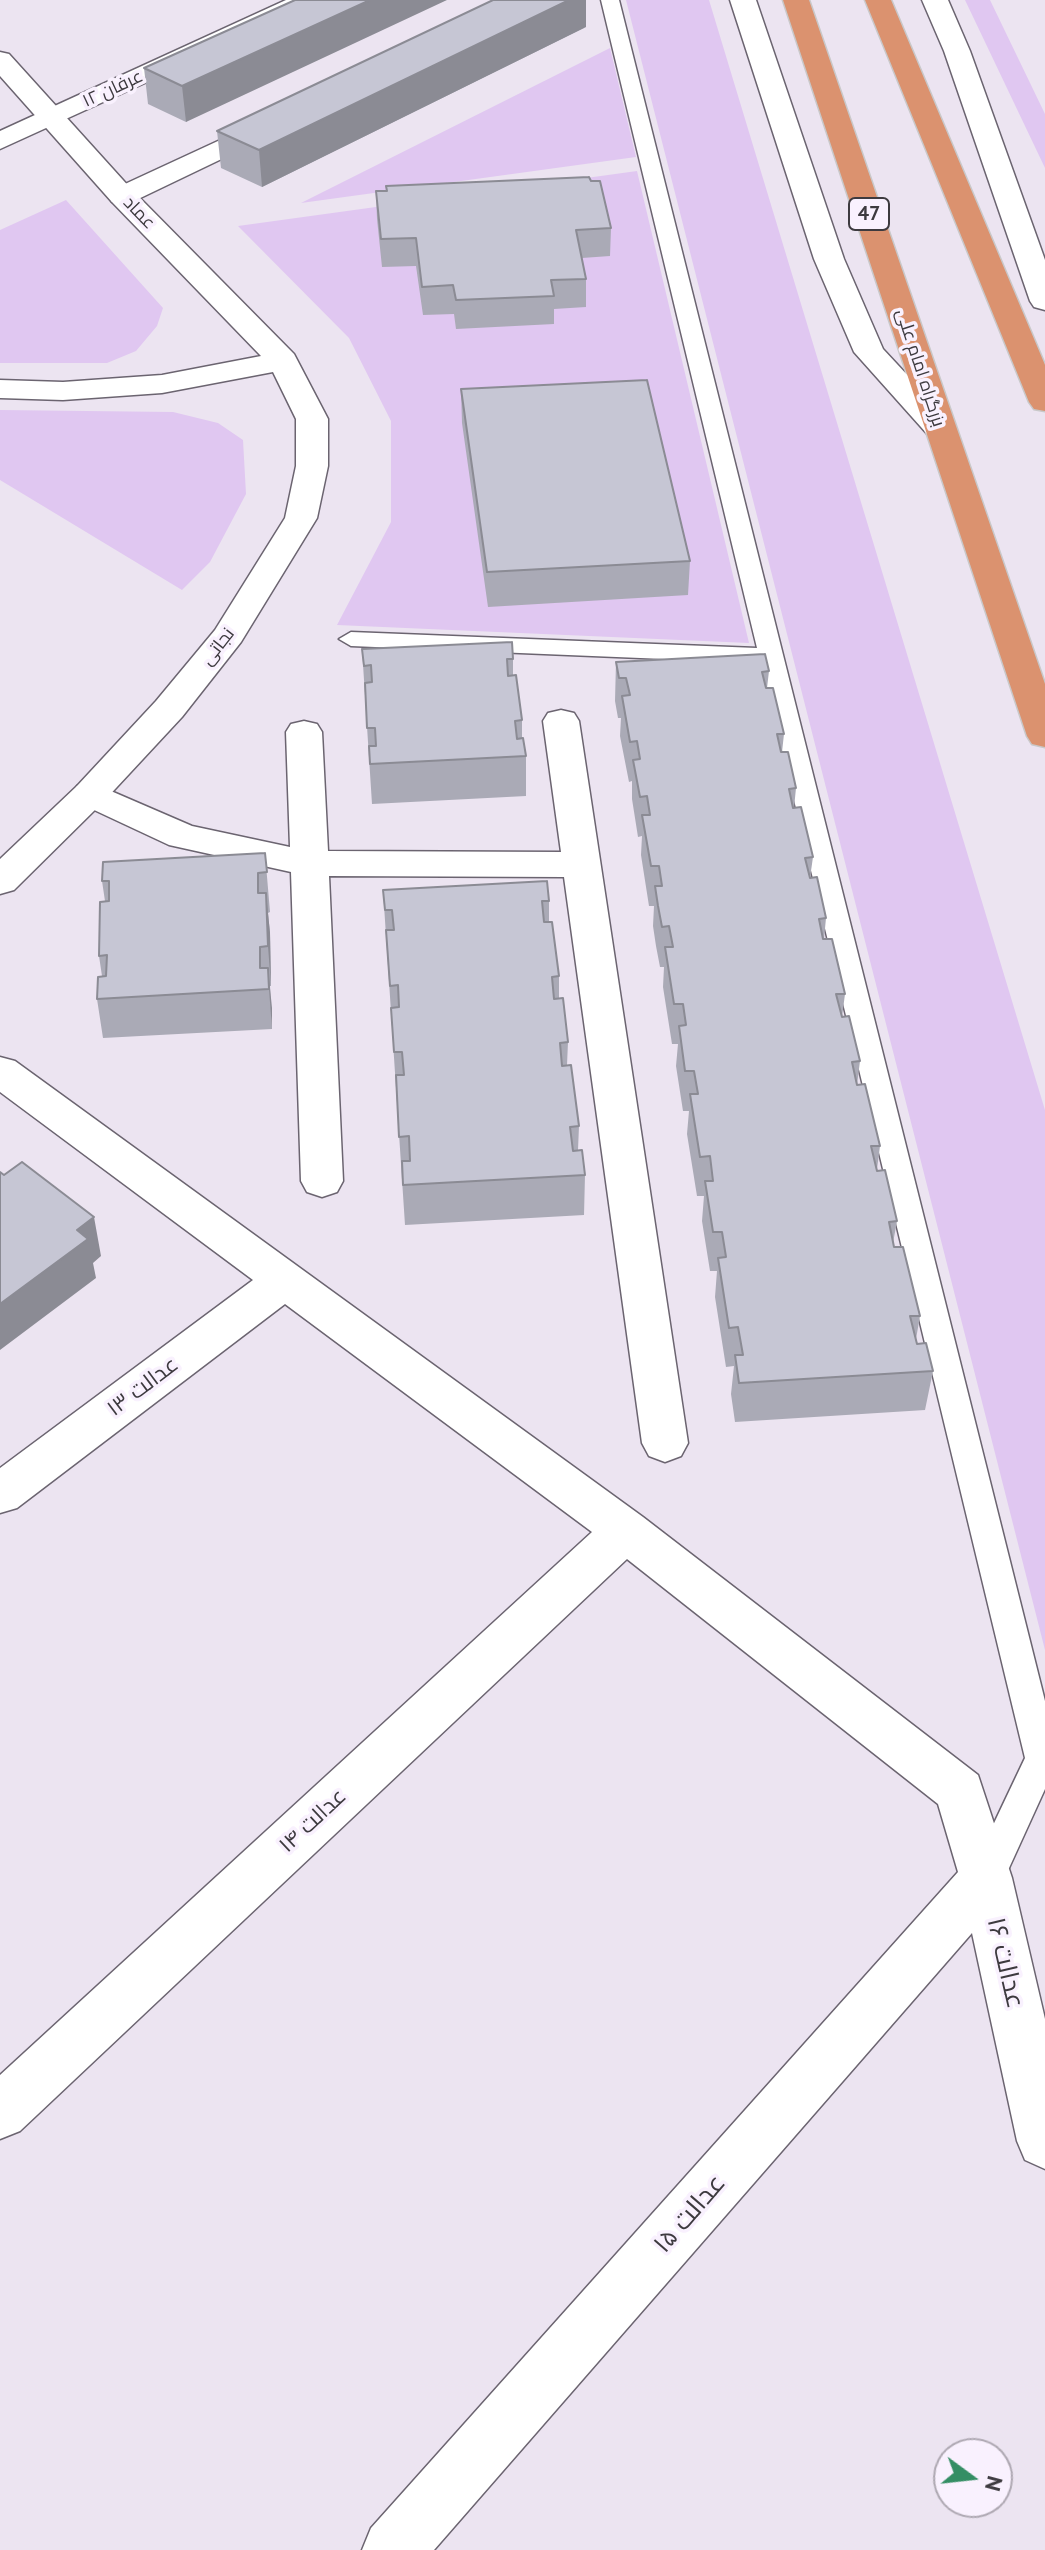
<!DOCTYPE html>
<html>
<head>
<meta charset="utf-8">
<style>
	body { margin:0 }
	#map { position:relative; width:1045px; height:2550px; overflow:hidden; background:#ece4f1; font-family:"PT Sans",sans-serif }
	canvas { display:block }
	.north { position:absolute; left:933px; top:2438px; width:80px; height:80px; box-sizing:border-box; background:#f9f1fe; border:2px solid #aea8b2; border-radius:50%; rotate:105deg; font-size:22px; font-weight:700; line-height:32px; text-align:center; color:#3d3a3f }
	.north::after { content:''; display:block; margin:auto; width:28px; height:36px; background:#348e64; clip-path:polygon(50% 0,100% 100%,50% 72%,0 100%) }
</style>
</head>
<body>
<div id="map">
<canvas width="1045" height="2550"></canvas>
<div class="north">N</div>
</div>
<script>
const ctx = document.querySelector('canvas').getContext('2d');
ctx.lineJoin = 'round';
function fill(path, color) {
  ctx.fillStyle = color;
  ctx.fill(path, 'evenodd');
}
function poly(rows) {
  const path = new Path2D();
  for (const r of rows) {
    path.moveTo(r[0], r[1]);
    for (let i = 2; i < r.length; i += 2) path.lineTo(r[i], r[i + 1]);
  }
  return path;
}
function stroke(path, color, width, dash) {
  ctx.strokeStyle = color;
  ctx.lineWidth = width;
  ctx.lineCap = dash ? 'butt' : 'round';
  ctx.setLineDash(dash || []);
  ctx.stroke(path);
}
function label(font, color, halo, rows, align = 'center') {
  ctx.font = font + ' "PT Sans",Cairo,sans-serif';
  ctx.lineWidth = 7;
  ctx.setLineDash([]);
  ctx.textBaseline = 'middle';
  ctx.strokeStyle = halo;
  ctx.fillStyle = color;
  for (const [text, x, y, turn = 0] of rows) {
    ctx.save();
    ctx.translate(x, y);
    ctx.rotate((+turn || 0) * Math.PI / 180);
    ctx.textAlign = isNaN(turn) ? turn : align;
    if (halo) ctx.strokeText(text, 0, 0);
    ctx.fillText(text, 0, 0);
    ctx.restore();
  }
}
fill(poly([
	[626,0,709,0,1045,1110,1045,1650],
	[965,0,990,0,1045,114,1045,168],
	[610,48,636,157,301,203],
	[637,171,749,643,337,625,391,522,391,421,349,338,238,226],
	[66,200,163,308,157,326,136,351,107,363,0,363,0,230],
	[0,410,173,412,218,423,243,440,246,494,210,562,182,590,0,480]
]), '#e0c7f1');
const service = poly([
	[601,0,619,0,1045,1701,1045,1789,999,1890,986,1894,973,1890,968,1878,1025,1758,761,663,351,646,339,639,351,632,757,648,601,0]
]);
const minor = poly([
	[286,0,320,0,316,5,0,149,0,131,286,0],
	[272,116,282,118,286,124,282,130,132,202,112,202,108,196,112,190,272,116],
	[561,710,574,713,579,721,688,1443,681,1456,665,1462,649,1456,642,1443,564,877,329,876,343,1181,337,1192,322,1197,307,1192,301,1181,291,872,169,845,77,802,72,794,77,786,90,782,192,826,290,847,286,732,291,724,304,721,317,724,322,732,328,851,561,852,543,721,548,713,561,710],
	[0,1057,15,1061,643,1517,978,1775,1012,1878,1045,2019,1045,2169,1025,2160,1017,2141,972,1933,434,2550,362,2550,371,2528,958,1872,938,1804,627,1559,20,2131,0,2139,0,2075,592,1532,285,1304,17,1508,0,1513,0,1468,253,1280,0,1092,0,1057]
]);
const tertiary = poly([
	[0,52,9,54,132,190,294,354,328,419,328,466,317,518,241,642,182,717,103,802,14,890,0,894,0,859,77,786,156,701,215,630,285,518,296,466,296,419,273,372,162,393,63,400,0,398,0,380,63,382,162,375,261,356,112,202,0,76,0,52]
]);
const secondary = poly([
	[730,0,756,0,844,259,883,349,951,422,956,429,951,436,929,436,854,352,814,259,730,0],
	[922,0,948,0,970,51,1045,260,1045,310,1034,307,1030,301,944,51,922,0]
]);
const trunk = poly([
	[783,0,809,0,1045,684,1045,747,1032,744,1027,736,783,0],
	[865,0,891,0,1045,365,1045,411,1034,409,1029,402,865,0]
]);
stroke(service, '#6b6470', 3);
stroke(minor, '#6b6470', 3);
stroke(tertiary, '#6b6470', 3);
stroke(secondary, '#6b6470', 3);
stroke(trunk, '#c9c8c9', 3);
fill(service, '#fff');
fill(minor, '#fff');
fill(tertiary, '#fff');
fill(secondary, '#fff');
fill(trunk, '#db926f');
fill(poly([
	[295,0,186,122,148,104,144,68],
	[586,27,262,187,221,168,217,131],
	[376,191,611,228,610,256,582,258,586,279,586,307,554,309,554,324,456,329,454,314,423,315,416,266,382,267,377,219],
	[461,389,690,561,688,595,488,607,462,423],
	[362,649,513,659,513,675,522,720,522,738,526,756,526,796,372,804],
	[616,662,769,671,767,688,784,734,782,752,796,788,794,808,813,857,810,878,826,918,824,939,845,994,842,1017,860,1061,857,1085,880,1146,877,1169,897,1221,893,1243,920,1316,916,1339,917,1344,933,1371,925,1410,735,1422,731,1394,734,1366,726,1367,715,1297,717,1271,710,1271,702,1221,704,1196,697,1196,687,1134,689,1111,683,1111,676,1066,678,1044,672,1044,663,987,664,967,660,967,656,946,653,926,654,906,649,906,641,855,642,836,638,837,632,799,632,781,629,782,620,736,621,718,618,718,615,701],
	[265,853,270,912,268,913,270,933,271,986,270,986,272,1029,103,1038,97,999,102,976,99,956,105,901,102,881],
	[383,890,549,901,549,922,559,976,559,998,568,1042,567,1065,579,1126,578,1150,585,1175,584,1215,405,1225]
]), '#aaaab6');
fill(poly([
	[370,0,447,0,186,122,182,86],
	[569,0,586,0,586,27,262,187,259,150],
	[266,893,270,933,271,986,268,946],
	[268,968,272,1008,272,1029,269,989],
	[94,1217,101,1256,93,1263,96,1278,0,1350,0,1304,77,1230]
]), '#8b8b94');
const building = poly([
	[295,0,370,0,182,86,144,68,295,0],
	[493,0,569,0,259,150,217,131,493,0],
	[589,177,591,181,600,181,611,228,576,230,586,279,551,280,554,296,456,300,453,285,422,287,416,238,381,239,376,191,387,191,386,186,589,177],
	[647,380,690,561,487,572,461,389,647,380],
	[512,642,513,659,507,659,508,676,516,675,522,720,515,721,517,739,523,738,526,756,370,764,369,746,376,746,375,728,367,728,365,683,372,682,371,665,364,666,362,649,512,642],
	[765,654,769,671,762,672,766,688,773,688,784,734,777,734,781,752,788,752,796,788,789,789,793,808,801,807,813,857,805,858,810,878,817,877,826,918,819,919,823,939,832,939,845,994,836,994,842,1017,849,1016,860,1061,852,1062,857,1085,865,1084,880,1146,871,1146,877,1171,885,1170,897,1221,889,1222,894,1247,903,1247,920,1316,910,1316,917,1344,926,1343,933,1371,739,1383,735,1355,743,1355,738,1327,729,1328,718,1258,726,1257,722,1232,713,1232,705,1181,713,1181,710,1156,700,1157,690,1094,698,1094,694,1071,685,1071,679,1026,686,1025,683,1004,674,1004,665,947,673,947,669,926,662,927,658,906,655,886,662,886,659,866,651,866,642,815,650,815,647,796,640,797,633,760,640,759,637,741,630,742,622,696,630,695,626,678,619,678,616,662,765,654],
	[265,853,267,872,258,873,258,893,266,893,268,946,260,947,260,968,268,968,269,989,97,999,98,977,106,976,107,955,99,956,100,902,109,901,109,881,102,881,103,862,265,853],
	[547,881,549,901,542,901,544,922,552,922,559,976,552,977,554,999,563,998,568,1042,560,1043,562,1066,571,1065,579,1126,570,1127,573,1151,582,1150,585,1175,403,1185,402,1161,410,1161,409,1136,399,1137,396,1075,404,1075,402,1052,394,1052,391,1008,399,1007,398,985,390,986,386,930,394,930,392,910,385,910,383,890,547,881],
	[22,1162,94,1217,77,1230,88,1239,0,1304,0,1172,4,1175,22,1162]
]);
fill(building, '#c6c6d4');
stroke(building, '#8b8b94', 2);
label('18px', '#3d3a3f', '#f9f1fe', [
	["عرفان ۱۲",113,89,-25],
	["عماد",139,213,46],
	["بزرگراه امام علی",920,368,72],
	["نجاتی",218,647,-52]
]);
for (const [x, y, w] of [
	[869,214,40]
]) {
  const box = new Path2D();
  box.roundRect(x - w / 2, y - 16, w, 32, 6);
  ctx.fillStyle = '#f9f1fe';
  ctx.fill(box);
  stroke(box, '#3d3a3f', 2);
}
label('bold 20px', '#3d3a3f', null, [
	["47",869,214]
]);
label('22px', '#3d3a3f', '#f9f1fe', [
	["عدالت ۱۳",143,1387,-37],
	["عدالت ۱۴",313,1821,-43]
]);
label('26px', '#3d3a3f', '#f9f1fe', [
	["عدالت ۱۶",1005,1963,77],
	["عدالت ۱۵",690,2214,-49]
]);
</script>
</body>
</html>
